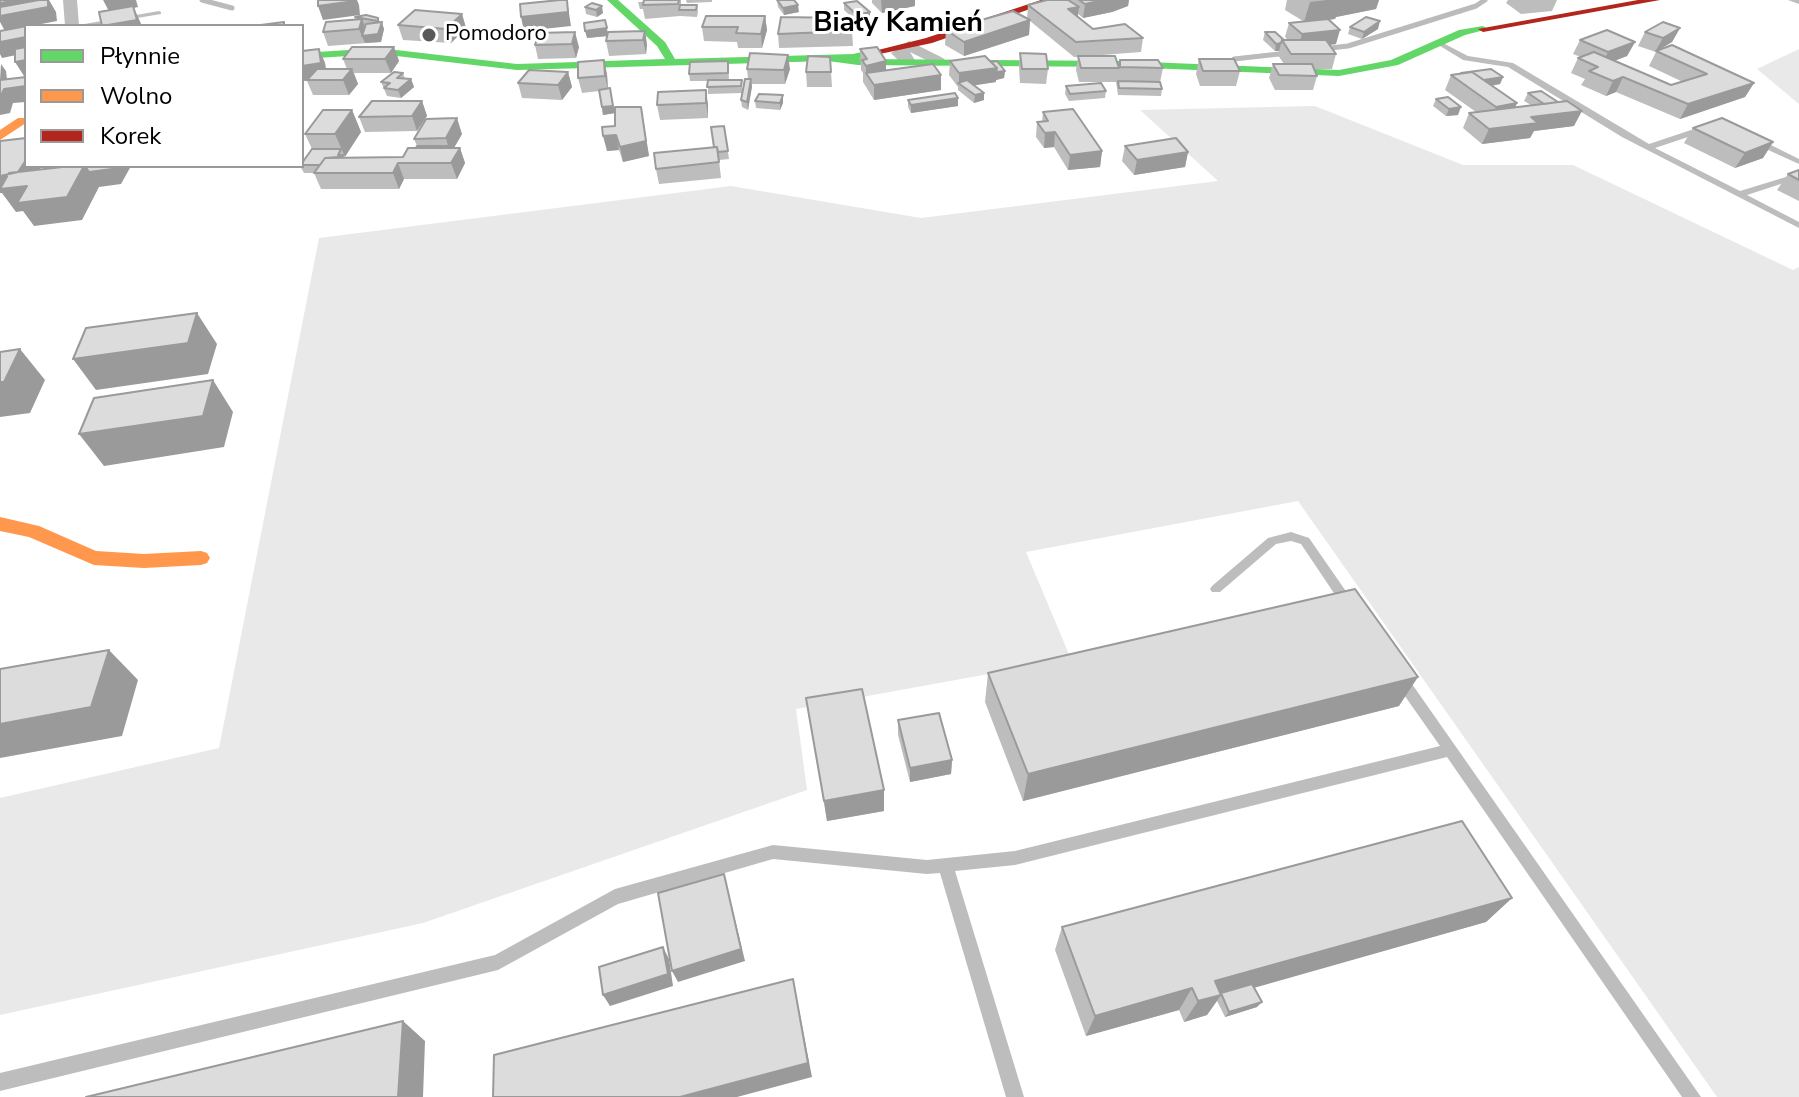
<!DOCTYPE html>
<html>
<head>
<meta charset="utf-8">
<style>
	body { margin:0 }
	#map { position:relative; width:1799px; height:1097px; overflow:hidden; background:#fff; font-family:"Nunito Sans",sans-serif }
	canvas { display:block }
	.legend { position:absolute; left:24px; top:24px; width:280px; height:144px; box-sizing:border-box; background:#fff; border:2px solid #999; margin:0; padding:10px 14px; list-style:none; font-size:24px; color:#000 }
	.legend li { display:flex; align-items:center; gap:16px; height:40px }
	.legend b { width:40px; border:2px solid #999 }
</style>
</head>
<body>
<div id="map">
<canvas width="1799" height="1097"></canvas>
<ul class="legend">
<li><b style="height:10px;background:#63d668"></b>Płynnie</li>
<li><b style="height:10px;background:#ff974d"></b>Wolno</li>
<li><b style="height:10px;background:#b3261e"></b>Korek</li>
</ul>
</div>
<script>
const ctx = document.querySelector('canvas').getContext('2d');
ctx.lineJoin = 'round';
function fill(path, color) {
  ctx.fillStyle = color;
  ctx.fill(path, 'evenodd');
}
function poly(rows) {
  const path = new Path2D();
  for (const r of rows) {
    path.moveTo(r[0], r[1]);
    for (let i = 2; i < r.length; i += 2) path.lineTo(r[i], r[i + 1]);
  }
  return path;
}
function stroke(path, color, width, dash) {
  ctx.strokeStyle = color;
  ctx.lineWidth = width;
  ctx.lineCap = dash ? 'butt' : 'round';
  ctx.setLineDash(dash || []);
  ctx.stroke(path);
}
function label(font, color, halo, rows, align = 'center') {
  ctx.font = font + ' "Nunito Sans",sans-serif';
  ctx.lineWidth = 6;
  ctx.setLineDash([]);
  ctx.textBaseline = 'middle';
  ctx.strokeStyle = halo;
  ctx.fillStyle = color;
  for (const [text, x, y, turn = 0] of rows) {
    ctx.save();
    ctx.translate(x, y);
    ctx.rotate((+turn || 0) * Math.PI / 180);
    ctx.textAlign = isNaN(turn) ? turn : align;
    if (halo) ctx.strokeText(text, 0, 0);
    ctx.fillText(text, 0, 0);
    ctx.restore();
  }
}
fill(poly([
	[1799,49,1799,104,1757,69],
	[1315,106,1463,165,1573,165,1793,270,1799,267,1799,1097,1717,1097,1298,501,1026,552,1071,659,796,709,807,790,423,923,0,1015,0,798,219,748,319,238,731,186,921,218,1218,181,1140,110]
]), '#e9e9e9');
stroke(poly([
	[202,0,232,8],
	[1322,49,1348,46,1476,6,1485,0],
	[1234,59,1288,53]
]), '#bbb', 5);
fill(poly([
	[159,11,161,12,161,14,89,26,73,26,159,11],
	[1439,41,1468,56,1513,63,1649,144,1700,127,1706,127,1706,131,1655,148,1740,191,1799,173,1799,178,1747,195,1799,222,1799,228,1622,137,1508,67,1463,60,1437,44,1436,43,1439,41],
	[1755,140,1761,140,1799,159,1799,164,1755,144,1755,140],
	[1291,532,1309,538,1352,600,1354,604,1352,608,1344,608,1301,544,1291,541,1276,544,1220,592,1212,592,1210,589,1212,586,1268,538,1291,532],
	[1400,672,1405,674,1701,1097,1682,1097,1447,757,1015,865,955,871,1024,1097,1006,1097,940,873,927,874,773,859,618,904,498,970,0,1091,0,1073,495,955,615,889,773,845,927,860,1015,851,1440,746,1395,682,1393,678,1395,674,1400,672]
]), '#bdbdbd');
fill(poly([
	[63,0,77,0,79,26,65,26,63,0],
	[909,41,943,58,946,61,938,66,910,52,916,62,903,65,891,53,909,41]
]), '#bdbdbd');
fill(poly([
	[607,0,618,0,665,42,675,59,853,54,875,49,880,52,879,54,859,59,1124,61,1339,70,1391,60,1459,30,1483,26,1488,29,1465,35,1398,65,1339,76,1124,67,858,65,828,61,517,70,379,54,302,59,302,53,379,48,517,64,665,59,657,46,607,0]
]), '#63d668');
fill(poly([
	[18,118,26,118,26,123,0,140,0,130,18,118],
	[0,517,39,526,96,551,144,554,201,551,207,553,210,558,207,563,201,565,144,568,94,565,29,537,0,531,0,517]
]), '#ff974d');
fill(poly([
	[1041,0,1056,0,932,43,875,55,870,52,926,38,1041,0],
	[1638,0,1660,0,1483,32,1478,29,1638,0]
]), '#b3261e');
fill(poly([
	[681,0,681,5,697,5,698,12,697,17,680,16,645,19,643,9,640,9,638,2],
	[686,0,712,0,712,2,687,3],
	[777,0,799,12,784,15,778,7],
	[872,0,915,0,915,6,882,13,872,3],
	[1047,0,1129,0,1128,6,1112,12,1083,18,1078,14,1077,17,1093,29,1143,38,1141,52,1089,56,1119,67,1120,60,1163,68,1160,82,1162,89,1161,96,1118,95,1116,82,1079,82,1076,70,1078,57,1074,57,1030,21,1029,35,964,56,945,45,946,30,1027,19,1028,5],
	[1287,0,1379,0,1376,9,1336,17,1335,19,1328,20,1336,44,1330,45,1336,54,1332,69,1314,69,1317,76,1313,90,1275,90,1269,78,1273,64,1284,64,1278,55,1279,51,1275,51,1263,40,1265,32,1284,40,1288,40,1285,37,1289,23,1303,21,1285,10],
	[1508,0,1557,0,1552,11,1521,14,1506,3],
	[1788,0,1799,0,1799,4],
	[592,3,603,13,597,17,586,14,585,7],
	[844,3,870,12,870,19,857,22,844,10],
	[462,14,466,28,451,43,403,40,398,25],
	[765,16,767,30,762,48,738,48,737,42,704,41,702,27],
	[355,17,378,18,384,29,381,42,328,46,323,32,356,20],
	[1350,27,1378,29,1362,39,1348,34],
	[1680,28,1672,42,1657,51,1754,83,1745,97,1680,119,1616,92,1606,96,1581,85,1585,79,1571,73,1578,58,1581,57,1573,54,1580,40,1635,42,1627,56,1614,61,1671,85,1683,82,1649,66,1656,52,1638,46,1645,32],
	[645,31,647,45,646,54,609,56,606,41,607,36,587,38,608,33],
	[852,31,853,46,779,48,778,34],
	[539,33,579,47,576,58,538,59,535,45],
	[394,47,399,61,391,73,354,73,358,84,349,95,313,95,307,81,302,81,302,51,319,49,325,63,326,69,347,69,343,59],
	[860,49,886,61,886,70,941,75,941,90,874,100,863,82,863,73,861,70],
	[1020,53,1048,69,1046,84,1020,83,1019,67],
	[830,57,832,87,807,87,806,72],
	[1199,59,1240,71,1236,86,1200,86,1196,74],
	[728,61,729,80,742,80,742,93,708,94,708,81,690,81,689,74],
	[950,61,991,62,1005,71,1004,78,996,80,996,82,974,85,984,100,974,103,958,90,958,87,949,75],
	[747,69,790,69,785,84,752,84,748,110,742,107,741,100,748,79],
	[568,72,572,87,562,100,522,98,518,83],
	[403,73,405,79,411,79,414,87,401,98,387,96,381,82],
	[607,74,608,89,615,113,603,115,599,91,582,93,578,78],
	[1451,75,1503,77,1500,84,1492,86,1516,107,1531,105,1524,101,1528,93,1541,91,1574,126,1534,131,1530,138,1482,144,1463,128,1469,113,1476,112,1445,90],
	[1066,86,1106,91,1105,98,1069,101,1065,94],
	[706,90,708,118,660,120,657,105],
	[1436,99,1458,115,1446,116,1433,106],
	[908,100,958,106,911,113,908,107],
	[422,101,427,116,417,131,365,132,359,117],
	[755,101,783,103,780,110,756,108],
	[641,107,649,156,623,162,619,150,607,151,615,126],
	[352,110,361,132,344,157,403,157,416,148,417,146,414,139,462,134,454,148,460,148,465,163,457,179,404,179,399,189,321,189,314,173,304,173,300,166,312,149,305,134],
	[1043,112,1102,151,1100,167,1068,170,1054,147,1044,148,1036,137,1037,122,1042,122],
	[724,126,729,159,719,160,721,178,659,184,656,169,714,147],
	[1693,128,1773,142,1763,158,1735,168,1684,143],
	[1125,146,1188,152,1185,167,1134,175,1122,161],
	[1799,170,1799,201,1777,190,1788,174],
	[988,673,1399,706,1023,801,985,702],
	[806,698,884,811,827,821],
	[898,720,952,760,951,774,910,782,898,735],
	[1512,898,1486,922,1254,987,1257,1007,1225,1017,1217,1001,1207,1015,1184,1022,1179,1010,1086,1036,1055,950,1062,927]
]), '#bdbdbd');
fill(poly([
	[16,0,49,0,56,12,57,21,5,31,0,22,0,3],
	[103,0,136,0,138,7,134,8,142,26,108,26,110,13],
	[355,0,357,0,359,5,360,15,323,20,318,6],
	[567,0,571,26,524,31,521,17],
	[881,0,915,0,915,6,882,13],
	[1103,0,1129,0,1128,6,1112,12,1083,18,1085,4],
	[1327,0,1379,0,1376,9,1336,17,1335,19,1304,22,1310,2],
	[798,5,799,12,784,15,783,8],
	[602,6,603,13,597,17,596,10],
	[1079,7,1077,21,1068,9],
	[870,12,870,19,857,22,857,15],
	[462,14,466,28,451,43,446,29],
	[765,16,767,30,762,48,761,34],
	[362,19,368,33,382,22,384,29,381,42,365,43,359,29],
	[1030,20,1029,35,964,56,964,42],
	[1380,21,1378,29,1362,39,1364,32],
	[607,28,608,36,587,38,585,31],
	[1680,28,1672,42,1655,52,1663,38],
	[1340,30,1336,44,1298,49,1302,34],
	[645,31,647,45,646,54,643,40],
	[575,32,579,47,576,58,572,44],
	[26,37,26,53,2,58,0,54,0,42],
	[1635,42,1627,56,1601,66,1608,52],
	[1281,43,1279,51,1275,51,1276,44],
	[394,47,399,61,391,73,385,59],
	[319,49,325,63,327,78,302,81,302,66],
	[788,55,790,69,785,84,784,70],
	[26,60,26,76,24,76,15,62],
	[604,60,607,74,608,90,605,76],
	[886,61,886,82,941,75,941,90,874,100,874,85,866,73,866,66],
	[1,64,6,71,7,79,0,80],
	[997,68,1005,71,1004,78,996,80,996,82,964,87,959,83,959,73],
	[352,69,358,84,349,95,343,80],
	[568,72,572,87,562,100,558,85],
	[1503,77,1500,84,1469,89,1472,81],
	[1623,77,1616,92,1606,96,1613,81],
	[411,79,414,87,401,98,398,90],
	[751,79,752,87,748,110,747,102],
	[1754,83,1745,97,1680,119,1688,104],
	[26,86,26,102,13,103,10,113,0,115,0,98,4,89],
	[610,88,615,113,603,115,602,107],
	[706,90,708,104,708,118,706,103],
	[984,93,984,100,974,103,975,95],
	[783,95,783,103,780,110,780,103],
	[958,98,958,106,911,113,911,105],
	[422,101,427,116,417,131,412,116],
	[1517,103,1511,118,1489,122,1496,107],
	[641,107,649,156,623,162,620,147],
	[1461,107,1458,115,1446,116,1449,109],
	[352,110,361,132,345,157,335,134],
	[1582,111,1574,126,1534,131,1530,138,1482,144,1489,129,1531,117],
	[457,118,462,134,445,163,448,146,446,138],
	[1055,132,1054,147,1044,148,1045,133],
	[616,135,619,150,607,151,603,136],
	[1773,142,1763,158,1735,168,1745,153],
	[460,148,465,163,457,179,451,163],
	[1102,151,1100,167,1068,170,1070,155],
	[1188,152,1185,167,1134,175,1137,160],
	[26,160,26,166,42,166,29,188,84,166,131,166,121,184,99,187,82,220,34,226,23,211,16,212,2,193,0,193,0,176],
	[398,163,404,179,399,189,393,173],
	[197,313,217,344,208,374,96,390,73,359],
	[20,349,45,380,30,413,0,417,0,382],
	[213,380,233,412,224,447,104,466,79,434],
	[109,650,138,680,122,736,0,758,0,724],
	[1418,677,1399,706,1023,801,1028,774],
	[952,760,951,774,910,782,910,768],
	[884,790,884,811,827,821,824,801],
	[724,874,745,961,678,982,672,971],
	[1512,898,1486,922,1222,997,1221,995,1207,1015,1184,1022,1198,1001,1215,981],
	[663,947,669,959,673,986,610,1006,603,995],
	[793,979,812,1077,737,1097,680,1097],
	[1192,988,1179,1010,1086,1036,1095,1016],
	[1262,1002,1257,1007,1225,1017,1229,1012],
	[403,1021,425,1041,423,1097,398,1097]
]), '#9a9a9a');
const building = poly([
	[0,0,19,0,0,3,0,0],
	[39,0,48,0,48,7,0,16,0,7,39,0],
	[318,0,355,0,355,1,318,6,318,0],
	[560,0,567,0,568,12,521,17,520,4,560,0],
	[644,0,679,0,678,4,643,5,644,0],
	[777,0,794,0,798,5,783,8,777,0],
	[1047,0,1068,0,1079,7,1068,9,1093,29,1125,24,1143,38,1076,42,1028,5,1047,0],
	[1079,0,1103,0,1085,4,1079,0],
	[857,1,870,12,857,15,844,3,857,1],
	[592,3,602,6,596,10,585,7,592,3],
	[680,5,697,5,696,10,679,10,680,5],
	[133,6,137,20,102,26,99,12,133,6],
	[415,10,462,14,446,29,398,25,415,10],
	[1013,11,1030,20,964,42,946,30,1013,11],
	[366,15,378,18,378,21,355,17,366,15],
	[706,16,765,16,761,34,736,33,738,27,702,27,706,16],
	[781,17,844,18,852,31,778,34,781,17],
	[1366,17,1380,21,1364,32,1350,27,1366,17],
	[362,19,359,29,323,32,326,22,362,19],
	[1328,19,1340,30,1302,34,1289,23,1328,19],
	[605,20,607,28,585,31,584,23,605,20],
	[284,22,284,26,253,26,284,22],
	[382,22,378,34,362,36,366,24,382,22],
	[1663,22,1680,28,1663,38,1645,32,1663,22],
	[32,25,32,26,26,26,26,37,0,42,0,31,32,25],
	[1607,30,1635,42,1608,52,1580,40,1607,30],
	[645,31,643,40,606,41,608,32,645,31],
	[575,32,572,44,535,45,539,33,575,32],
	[1265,32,1275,32,1284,40,1282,40,1281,43,1276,44,1265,32],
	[1282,40,1326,40,1336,54,1291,54,1282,40],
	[1672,45,1754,83,1688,104,1623,77,1613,81,1589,71,1598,67,1578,58,1594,52,1671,85,1707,74,1656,51,1672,45],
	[26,47,26,60,15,62,15,49,26,47],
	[352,47,394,47,385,59,343,59,352,47],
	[877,47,886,61,866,66,862,60,867,59,860,49,877,47],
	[319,49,321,63,302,66,302,51,319,49],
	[750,53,788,55,784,70,747,69,750,53],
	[1020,53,1046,54,1048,69,1022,69,1020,53],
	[808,56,830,57,831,72,806,72,808,56],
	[985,56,997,68,959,73,950,61,985,56],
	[1078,56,1115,56,1119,68,1081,68,1078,56],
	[1199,59,1234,59,1240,71,1203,71,1199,59],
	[604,60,605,76,578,78,578,62,604,60],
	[1120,60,1158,60,1163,68,1120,67,1120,60],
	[728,61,728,73,689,74,690,62,728,61],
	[997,61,1005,71,996,72,997,68,991,62,997,61],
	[933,64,941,75,874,85,866,73,933,64],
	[1273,64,1312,64,1317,76,1279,75,1273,64],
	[317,69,352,69,343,80,307,80,317,69],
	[1491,69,1503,77,1484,80,1472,72,1461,73,1491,69],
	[529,70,568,72,558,85,518,83,529,70],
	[394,72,403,73,397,78,411,79,398,90,384,88,390,83,381,82,394,72],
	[1472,72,1517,103,1496,107,1451,75,1472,72],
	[26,77,26,86,4,89,0,98,0,80,26,77],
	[745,79,751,79,747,102,741,100,745,79],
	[708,80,742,80,741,86,707,87,708,80],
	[967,80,984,93,975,95,958,83,967,80],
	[1118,81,1160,82,1162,89,1119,88,1118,81],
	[1101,83,1106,91,1070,94,1066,86,1101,83],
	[610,88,613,106,602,107,599,90,610,88],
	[706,90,706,103,657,105,658,92,706,90],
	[1541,91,1558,102,1544,104,1528,93,1541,91],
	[955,93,958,98,911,105,908,100,955,93],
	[759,94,783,95,780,103,755,101,759,94],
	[1448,97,1461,107,1449,109,1436,99,1448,97],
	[372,101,422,101,412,116,359,117,372,101],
	[1567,101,1582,111,1531,117,1538,123,1489,129,1469,113,1567,101],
	[615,107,641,107,646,141,620,147,616,135,603,136,602,127,615,126,615,107],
	[1073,109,1102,151,1070,155,1055,132,1045,133,1037,122,1048,121,1043,112,1073,109],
	[323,110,352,110,335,134,305,134,323,110],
	[457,118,446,138,414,139,426,119,457,118],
	[1722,118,1773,142,1745,153,1693,128,1722,118],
	[724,126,728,151,718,152,717,147,714,147,711,127,724,126],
	[26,138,26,160,18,172,0,176,0,141,26,138],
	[1176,138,1188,152,1137,160,1125,146,1176,138],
	[417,146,448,146,447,148,416,148,417,146],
	[717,147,719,162,656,169,654,153,717,147],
	[408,148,460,148,451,163,398,163,393,173,314,173,325,158,403,157,408,148],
	[312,149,341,149,338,155,343,155,342,157,325,158,320,165,302,165,302,163,312,149],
	[71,166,84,166,67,197,17,203,27,186,0,189,9,173,71,166],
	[85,166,113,166,112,169,89,172,85,166],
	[1799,170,1799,180,1788,174,1799,170],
	[197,313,188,343,73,359,86,328,197,313],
	[20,349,4,382,0,382,0,352,20,349],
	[213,380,203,416,79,434,94,398,213,380],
	[1355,589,1418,677,1028,774,988,673,1355,589],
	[109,650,91,707,0,724,0,669,109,650],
	[862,689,884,790,824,801,806,698,862,689],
	[939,713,952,760,910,768,898,720,939,713],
	[1462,821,1512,898,1215,981,1221,995,1198,1001,1192,988,1095,1016,1062,927,1462,821],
	[724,874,741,949,672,971,658,893,724,874],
	[663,947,668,974,603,995,599,967,663,947],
	[793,979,808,1063,680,1097,493,1097,494,1055,793,979],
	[1252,984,1262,1002,1229,1012,1221,993,1252,984],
	[403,1021,398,1097,86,1097,403,1021]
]);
fill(building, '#dcdcdc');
stroke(building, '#9a9a9a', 2);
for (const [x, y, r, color] of [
	[429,35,8,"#595959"]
]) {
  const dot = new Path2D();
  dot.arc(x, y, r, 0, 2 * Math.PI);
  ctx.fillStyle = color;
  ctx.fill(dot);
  stroke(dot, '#fff', 3);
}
label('22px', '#000', '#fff', [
	["Pomodoro",445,35]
], 'left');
label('bold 28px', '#000', '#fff', [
	["Biały Kamień",898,24]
]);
</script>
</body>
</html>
